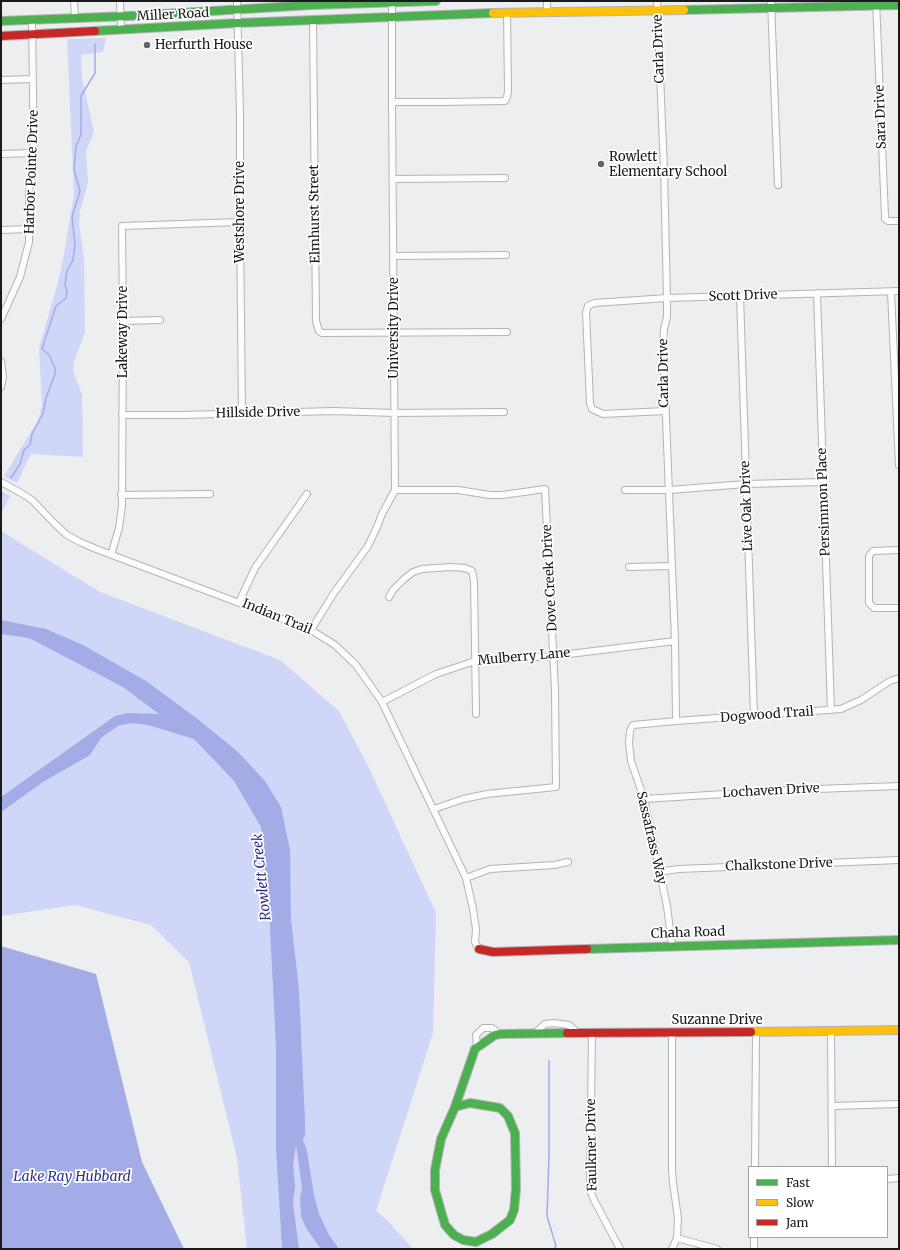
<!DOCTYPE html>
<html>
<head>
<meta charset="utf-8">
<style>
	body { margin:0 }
	#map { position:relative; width:900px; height:1250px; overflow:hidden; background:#edeef0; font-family:Merriweather,serif }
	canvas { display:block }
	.frame { position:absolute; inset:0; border:2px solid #191a1b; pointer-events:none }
	.legend { position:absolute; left:748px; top:1166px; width:140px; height:72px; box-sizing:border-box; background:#fff; border:1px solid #a3a3a4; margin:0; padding:5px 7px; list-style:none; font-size:12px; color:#191a1b }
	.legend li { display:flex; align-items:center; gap:8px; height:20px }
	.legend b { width:20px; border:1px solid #a3a3a4 }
</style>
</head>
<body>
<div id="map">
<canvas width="900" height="1250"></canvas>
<div class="frame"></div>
<ul class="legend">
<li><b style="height:5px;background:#4caf50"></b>Fast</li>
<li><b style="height:5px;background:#ffc107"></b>Slow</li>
<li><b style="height:5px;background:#c62828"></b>Jam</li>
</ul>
</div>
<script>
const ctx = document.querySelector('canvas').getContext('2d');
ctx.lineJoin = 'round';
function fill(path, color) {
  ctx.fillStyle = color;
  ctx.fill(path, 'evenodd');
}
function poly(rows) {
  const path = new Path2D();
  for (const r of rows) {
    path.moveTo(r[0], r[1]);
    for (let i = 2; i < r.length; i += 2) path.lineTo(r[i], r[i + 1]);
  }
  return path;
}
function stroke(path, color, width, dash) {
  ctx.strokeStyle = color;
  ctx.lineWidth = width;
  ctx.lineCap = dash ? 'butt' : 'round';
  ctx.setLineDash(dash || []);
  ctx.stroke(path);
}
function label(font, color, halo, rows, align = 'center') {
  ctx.font = font + ' Merriweather,serif';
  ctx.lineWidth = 3.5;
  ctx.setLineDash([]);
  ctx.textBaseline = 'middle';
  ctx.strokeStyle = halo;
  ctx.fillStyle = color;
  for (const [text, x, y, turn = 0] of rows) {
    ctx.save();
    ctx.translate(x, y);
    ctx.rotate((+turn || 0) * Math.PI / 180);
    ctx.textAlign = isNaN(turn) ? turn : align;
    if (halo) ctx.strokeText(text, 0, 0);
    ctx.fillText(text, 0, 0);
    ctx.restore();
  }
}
fill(poly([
	[106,38,103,52,81,55,82,78,94,132,86,151,88,182,80,211,79,225,84,258,85,332,74,362,73,370,82,395,83,457,31,454,17,483,4,476,38,420,42,405,39,348,57,286,63,260,74,195,67,39],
	[1,491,10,496,1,514],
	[1,531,100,592,280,660,339,711,369,768,436,913,433,1033,376,1211,386,1219,413,1249,247,1249,237,1158,189,962,151,925,75,905,1,916]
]), '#d0d6f8');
fill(poly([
	[1,620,46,629,83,645,146,681,195,717,237,751,265,781,281,807,290,850,291,919,299,990,305,1121,305,1134,303,1140,307,1151,314,1195,319,1214,329,1235,339,1249,321,1249,306,1228,301,1216,300,1198,302,1188,295,1137,287,1152,287,1156,292,1159,293,1164,295,1186,293,1203,299,1249,282,1249,276,1148,276,1049,269,906,261,827,234,781,194,739,148,725,131,723,118,726,101,738,90,755,43,782,1,812,1,797,115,716,128,713,159,714,123,687,29,638,1,634],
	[1,946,96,974,142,1162,184,1249,1,1249]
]), '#a3ace6');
stroke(poly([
	[11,478,20,464,24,450,30,445,32,434,43,414,46,398,55,374,55,368,49,355,42,349,56,306,66,298,67,291,65,284,67,271,73,260,75,244,72,217,80,191,74,169,76,147,81,134,81,96,95,73,95,44],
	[1,496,2,494],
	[549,1061,549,1154,547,1216,556,1246,554,1249]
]), '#a3ace6', 1.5);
stroke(poly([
	[287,1170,294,1127]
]), '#a3ace6', 10);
const street = poly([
	[74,1,75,18],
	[120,1,121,29],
	[237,1,240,112,240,222,242,414],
	[547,1,547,11],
	[657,1,664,170,667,298,667,317,664,329,663,344,675,641,676,721],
	[771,1,778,185],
	[876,1,885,216,885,219,888,221,899,221],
	[313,20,316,321,319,331,322,333,507,332],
	[1,80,33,79],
	[392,102,445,102,505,101,507,97,508,91,507,12],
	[1,154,34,153],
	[393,179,505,178],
	[1,230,30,229],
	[394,256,506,255],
	[891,292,899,465],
	[817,293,831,710],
	[740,296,754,716],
	[1,319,20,277,29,242,29,191,34,166,32,19],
	[123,321,160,320],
	[1,361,3,377,1,387],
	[665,411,603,414,592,409,590,403,586,312,588,306,594,303,667,298,899,291],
	[122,415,182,415,334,411,395,413,504,412],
	[1,482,21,493,32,500,56,525,67,535,80,542,96,549,311,630,335,645,356,665,382,702,466,878,473,909,476,929,475,942,479,949],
	[395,490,458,490,490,495,502,495,545,489,555,691,556,787,487,794,463,799,434,809],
	[625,490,669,490,746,484,823,482],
	[121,495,210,494],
	[899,550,873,551,869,556,869,603,874,608,899,608],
	[111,555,119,528,122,506,123,321,122,226,240,222],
	[629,567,672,566],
	[389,597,393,590,404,579,413,572,422,569,451,567,465,568,472,571,474,581,476,714],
	[239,602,255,568,307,494],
	[311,630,334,593,368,546,377,527,382,514,395,490,392,102,392,1],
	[382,702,436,674,475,661,553,656,675,641],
	[644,799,789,790,899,786],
	[658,872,679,869,899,860],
	[466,878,490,869,554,865,568,862],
	[672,945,667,906,644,799,631,761,629,743,630,731,633,725,676,721,841,709,861,700,890,681,899,678],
	[831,1032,832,1167],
	[535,1033,545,1024,554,1023,569,1025,578,1033],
	[592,1034,590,1190,594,1200,620,1249],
	[477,1047,476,1035,483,1028,492,1028,500,1034],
	[832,1106,899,1104],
	[755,1167,756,1032],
	[887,1179,899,1178],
	[677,1238,717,1249],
	[672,1249,677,1238,678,1218,673,1183,672,1169,672,1032],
	[754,1249,754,1237]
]);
const fast = poly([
	[684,10,899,5],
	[1,21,129,16,312,5,436,1],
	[95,31,238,23,493,13],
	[587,949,899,940],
	[455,1107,470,1103,500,1108,508,1116,515,1133,516,1189,514,1210,510,1220,492,1234,476,1242,463,1240,454,1235,445,1225,435,1190,435,1170,441,1139,455,1107,475,1049,495,1035,500,1034,567,1033]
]);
const slow = poly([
	[493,13,684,10],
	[751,1032,899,1030]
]);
const jam = poly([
	[1,36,95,31],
	[479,949,493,952,587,949],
	[567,1033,751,1032]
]);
stroke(street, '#b4b4b6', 8);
stroke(fast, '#b4b4b6', 10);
stroke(slow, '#b4b4b6', 10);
stroke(jam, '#b4b4b6', 10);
stroke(street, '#fcfcfd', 6);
stroke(fast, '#4caf50', 8);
stroke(slow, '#ffc107', 8);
stroke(jam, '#c62828', 8);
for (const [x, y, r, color] of [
	[147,45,4,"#636466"],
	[601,164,4,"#636466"]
]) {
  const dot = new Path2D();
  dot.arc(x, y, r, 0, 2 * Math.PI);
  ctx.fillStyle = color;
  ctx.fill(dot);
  stroke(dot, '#fff', 1.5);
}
label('13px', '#191a1b', '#fff', [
	["Miller Road",173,15,-3],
	["Carla Drive",659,49,-92],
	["Sara Drive",881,117,-92],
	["Harbor Pointe Drive",32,172,-88],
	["Westshore Drive",240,212,-90],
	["Elmhurst Street",315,214,-91],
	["Scott Drive",743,296,-2],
	["University Drive",394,328,-90],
	["Lakeway Drive",123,332,-90],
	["Carla Drive",664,373,-91],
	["Hillside Drive",258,413,-1],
	["Persimmon Place",824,502,-92],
	["Live Oak Drive",747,506,-92],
	["Dove Creek Drive",550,578,-93],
	["Indian Trail",277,617,22],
	["Mulberry Lane",524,657,-5],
	["Dogwood Trail",767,715,-4],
	["Lochaven Drive",771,791,-3],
	["Sassafrass Way",651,838,77],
	["Chalkstone Drive",779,865,-2],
	["Chaha Road",688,933,-2],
	["Suzanne Drive",717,1020],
	["Faulkner Drive",592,1145,-91]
]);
label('13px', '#191a1b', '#fff', [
	["Herfurth House",155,45],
	["Rowlett",609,157],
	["Elementary School",609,172]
], 'left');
label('italic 14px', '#303190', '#fff', [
	["Rowlett Creek",262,877,-96],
	["Lake Ray Hubbard",72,1177]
]);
</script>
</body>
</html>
